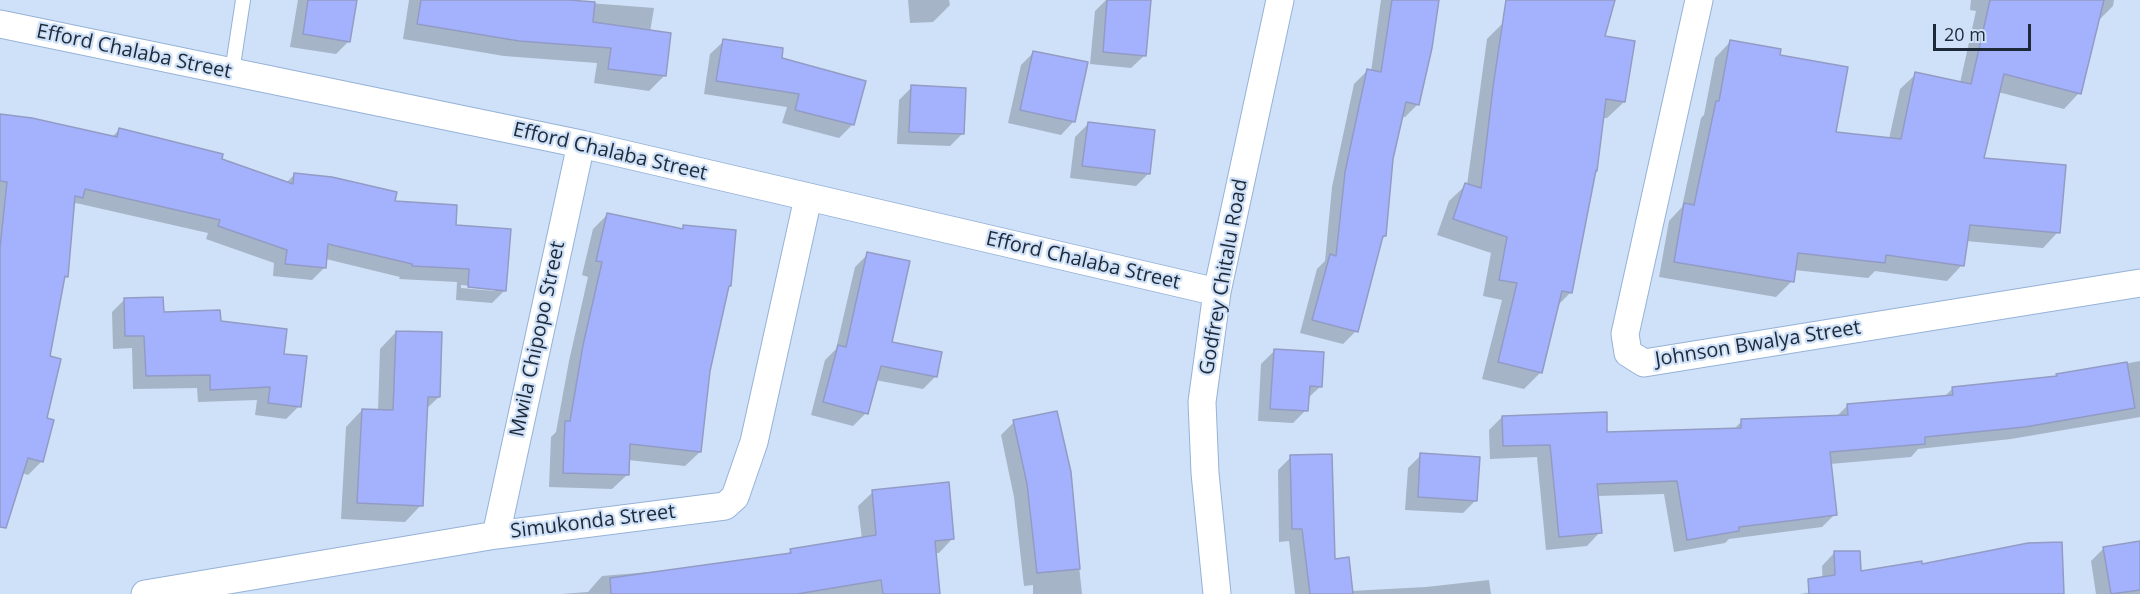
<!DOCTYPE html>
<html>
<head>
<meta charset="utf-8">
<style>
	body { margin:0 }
	#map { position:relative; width:2140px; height:594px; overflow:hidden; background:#cfe1f8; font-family:"Open Sans",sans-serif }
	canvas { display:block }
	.scale { position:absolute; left:1933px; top:24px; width:98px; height:27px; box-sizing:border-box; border:3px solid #1e2938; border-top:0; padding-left:8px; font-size:18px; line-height:21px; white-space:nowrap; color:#1e2938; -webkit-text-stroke:4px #cfe1f8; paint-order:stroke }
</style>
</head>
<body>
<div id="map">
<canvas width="2140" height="594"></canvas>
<div class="scale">20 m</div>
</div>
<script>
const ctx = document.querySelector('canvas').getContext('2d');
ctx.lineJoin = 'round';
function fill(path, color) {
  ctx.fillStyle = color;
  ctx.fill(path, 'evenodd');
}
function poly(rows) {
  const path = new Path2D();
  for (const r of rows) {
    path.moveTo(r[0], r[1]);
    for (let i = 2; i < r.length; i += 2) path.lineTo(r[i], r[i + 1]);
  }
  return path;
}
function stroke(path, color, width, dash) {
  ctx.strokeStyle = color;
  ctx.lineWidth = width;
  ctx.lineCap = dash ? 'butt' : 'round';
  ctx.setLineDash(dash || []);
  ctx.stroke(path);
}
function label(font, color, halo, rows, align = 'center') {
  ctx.font = font + ' "Open Sans",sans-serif';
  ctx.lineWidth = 4.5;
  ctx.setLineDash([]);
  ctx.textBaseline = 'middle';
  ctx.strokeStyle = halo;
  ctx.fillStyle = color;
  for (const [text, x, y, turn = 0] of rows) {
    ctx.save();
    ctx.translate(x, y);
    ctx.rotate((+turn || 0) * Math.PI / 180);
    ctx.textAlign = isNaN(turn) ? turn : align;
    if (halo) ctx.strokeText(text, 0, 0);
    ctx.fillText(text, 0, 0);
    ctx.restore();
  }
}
fill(poly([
	[298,0,356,0,349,41,336,54,290,47],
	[409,0,550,0,654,8,650,32,664,76,649,91,594,83,597,63,504,56,403,39],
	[908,0,949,0,950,5,933,22,910,23],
	[1106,0,1126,0,1145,55,1131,68,1090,64,1095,11],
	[1381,0,1438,0,1418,104,1405,117,1401,117,1392,159,1385,236,1380,241,1356,331,1343,344,1300,333,1317,269,1325,261,1332,187,1354,84,1367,71,1371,72],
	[1557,0,1614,0,1603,38,1624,102,1607,118,1602,118,1571,292,1557,306,1541,372,1524,389,1482,379,1502,300,1483,296,1491,253,1437,235,1449,201,1466,185,1467,185,1487,39,1503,23],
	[1971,0,2114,0,2113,6,2097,22,2079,93,2064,109,1998,92,1983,160,2058,232,2043,248,1966,241,1962,265,1947,281,1875,271,1868,278,1794,270,1792,281,1776,297,1659,277,1669,221,1682,207,1701,118,1704,115,1715,58,1730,42,1778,56,1835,133,1889,139,1900,89,1916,74,1960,83,1976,11,1970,10],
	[724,41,780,60,864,82,852,125,839,138,782,123,787,107,704,94,710,54],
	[1034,52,1074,121,1061,135,1008,123,1021,65],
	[912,87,963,133,950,146,897,144,899,100],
	[0,115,112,137,119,130,220,160,286,183,294,175,393,203,454,227,505,290,492,303,456,300,457,282,399,279,400,277,326,259,325,267,312,280,273,276,274,263,206,239,208,233,76,203,72,207,66,276,63,279,48,357,45,420,52,422,41,462,28,475,22,473,0,524],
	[461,285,495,288,495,291,461,288],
	[1088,124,1149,173,1136,186,1070,178,1075,137],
	[608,214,681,230,684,227,729,286,727,288,709,371,700,452,685,466,628,460,627,475,612,489,549,487,551,437,556,432,569,361,588,277,582,275,593,229],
	[868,254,890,343,936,376,923,389,875,380,866,413,853,426,811,415,825,360,836,349,855,267],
	[125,299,282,355,299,406,286,419,255,415,257,400,198,402,197,388,133,389,132,348,113,349,112,312],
	[396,332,439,397,426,409,421,505,405,522,341,519,346,427,362,410,378,411,380,349],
	[1275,350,1321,386,1307,399,1306,410,1293,423,1258,421,1261,364],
	[2140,361,2140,417,2011,439,1918,449,1911,457,1830,464,1835,514,1822,527,1729,539,1725,543,1674,552,1664,494,1597,496,1600,532,1587,546,1546,550,1537,457,1490,459,1489,430,1502,417,1606,434,1733,430,1742,421,1836,417,1848,405,1944,397,1953,388,2055,378,2057,376],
	[1014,422,1069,472,1082,594,1033,594,1033,585,1024,586,1014,497,1001,435],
	[1421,455,1476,500,1463,513,1405,510,1408,468],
	[1291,457,1333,560,1351,591,1426,587,1489,580,1491,594,1295,594,1289,541,1279,542,1278,470],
	[873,492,953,538,939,553,934,553,938,594,561,594,588,592,602,576,661,571,661,573,786,555,791,551,862,539,858,506],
	[2140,543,2140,594,2096,594,2091,561,2104,548],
	[1834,553,1860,573,1921,566,2063,594,1800,594,1823,590,1822,566]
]), '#0003');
const building = poly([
	[308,0,357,0,350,42,303,34,308,0],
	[421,0,569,0,595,2,593,22,671,33,666,76,608,69,611,48,519,41,417,24,421,0],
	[1107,0,1151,0,1146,56,1103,52,1107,0],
	[1392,0,1439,0,1432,48,1419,105,1406,102,1393,159,1386,236,1383,236,1358,332,1312,320,1330,254,1336,256,1345,172,1367,69,1381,72,1392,0],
	[1506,0,1615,0,1605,36,1635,41,1625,102,1606,99,1597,171,1596,170,1572,293,1562,291,1542,373,1498,362,1517,283,1499,280,1507,237,1453,219,1465,183,1481,188,1493,87,1506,0],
	[1990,0,2104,0,2081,94,2004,74,1984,158,2066,165,2060,233,1970,225,1964,266,1886,255,1885,263,1798,253,1794,282,1674,262,1684,203,1694,205,1716,101,1719,101,1730,40,1781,49,1780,55,1848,67,1836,132,1901,139,1915,72,1971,84,1990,0],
	[723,39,783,48,782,58,866,81,854,125,795,110,799,94,716,81,723,39],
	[1033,51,1088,62,1075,122,1020,110,1033,51],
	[911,85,966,88,964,134,909,132,911,85],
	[0,114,32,118,117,137,119,128,223,154,222,159,293,184,294,173,332,177,397,192,395,201,457,205,456,225,511,229,506,291,468,287,469,269,412,266,412,264,328,244,326,268,285,264,287,250,218,226,220,220,85,189,83,198,75,196,68,277,65,276,50,356,61,359,47,418,54,420,43,462,28,458,6,528,0,527,0,248,7,182,0,181,0,114],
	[1088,122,1155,130,1150,174,1082,166,1088,122],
	[607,213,683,229,683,225,736,230,731,286,729,286,710,371,701,452,630,444,629,475,563,473,565,421,570,421,583,345,602,262,596,261,607,213],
	[867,252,910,261,892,342,942,352,937,377,881,366,868,414,823,402,838,345,846,347,867,252],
	[163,297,164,312,220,310,221,321,287,329,284,354,307,356,301,407,268,403,270,387,210,390,210,375,146,376,144,336,125,336,124,298,163,297],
	[396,331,442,332,440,397,428,397,423,506,357,503,362,409,393,410,396,331],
	[1274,349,1324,352,1322,387,1310,386,1308,411,1270,409,1274,349],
	[2127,362,2135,408,2025,427,1925,437,1925,444,1830,452,1837,515,1739,527,1739,531,1687,540,1677,481,1597,484,1602,533,1559,537,1550,445,1503,446,1502,416,1607,412,1607,432,1741,428,1741,419,1848,415,1847,404,1953,395,1952,387,2057,376,2056,374,2127,362],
	[1057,411,1071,472,1080,569,1037,573,1027,484,1013,420,1057,411],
	[1420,453,1480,457,1477,501,1418,497,1420,453],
	[1332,454,1335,559,1349,557,1353,594,1310,594,1302,529,1292,529,1290,455,1332,454],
	[949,482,954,539,935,541,940,594,883,594,881,580,797,594,611,594,610,578,791,553,790,549,876,535,872,490,949,482],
	[2140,541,2140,590,2111,594,2103,547,2140,541],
	[2062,542,2064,594,1809,594,1808,579,1835,575,1834,551,1860,551,1861,571,1922,561,1922,564,2028,543,2062,542]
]);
fill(building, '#a4b2fd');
stroke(building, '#929bc5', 1.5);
const lane = poly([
	[232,72,243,0]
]);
const street = poly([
	[1699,0,1625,334,1628,353,1644,363,2140,283],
	[0,24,581,144,1217,292],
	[496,535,581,144],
	[145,594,496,535,725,506,735,497,754,442,808,198],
	[1217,594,1205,473,1202,402,1217,292,1280,0]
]);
stroke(lane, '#95b2d7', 16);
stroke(street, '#95b2d7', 29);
stroke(lane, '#fff', 14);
stroke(street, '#fff', 27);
label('20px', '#1e2938', '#cfe1f8', [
	["Efford Chalaba Street",134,52,12],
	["Efford Chalaba Street",610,152,13],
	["Efford Chalaba Street",1083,261,13],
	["Godfrey Chitalu Road",1224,277,-80],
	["Mwila Chipopo Street",538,339,-78],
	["Johnson Bwalya Street",1758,344,-9],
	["Simukonda Street",593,522,-7]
]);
</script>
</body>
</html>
